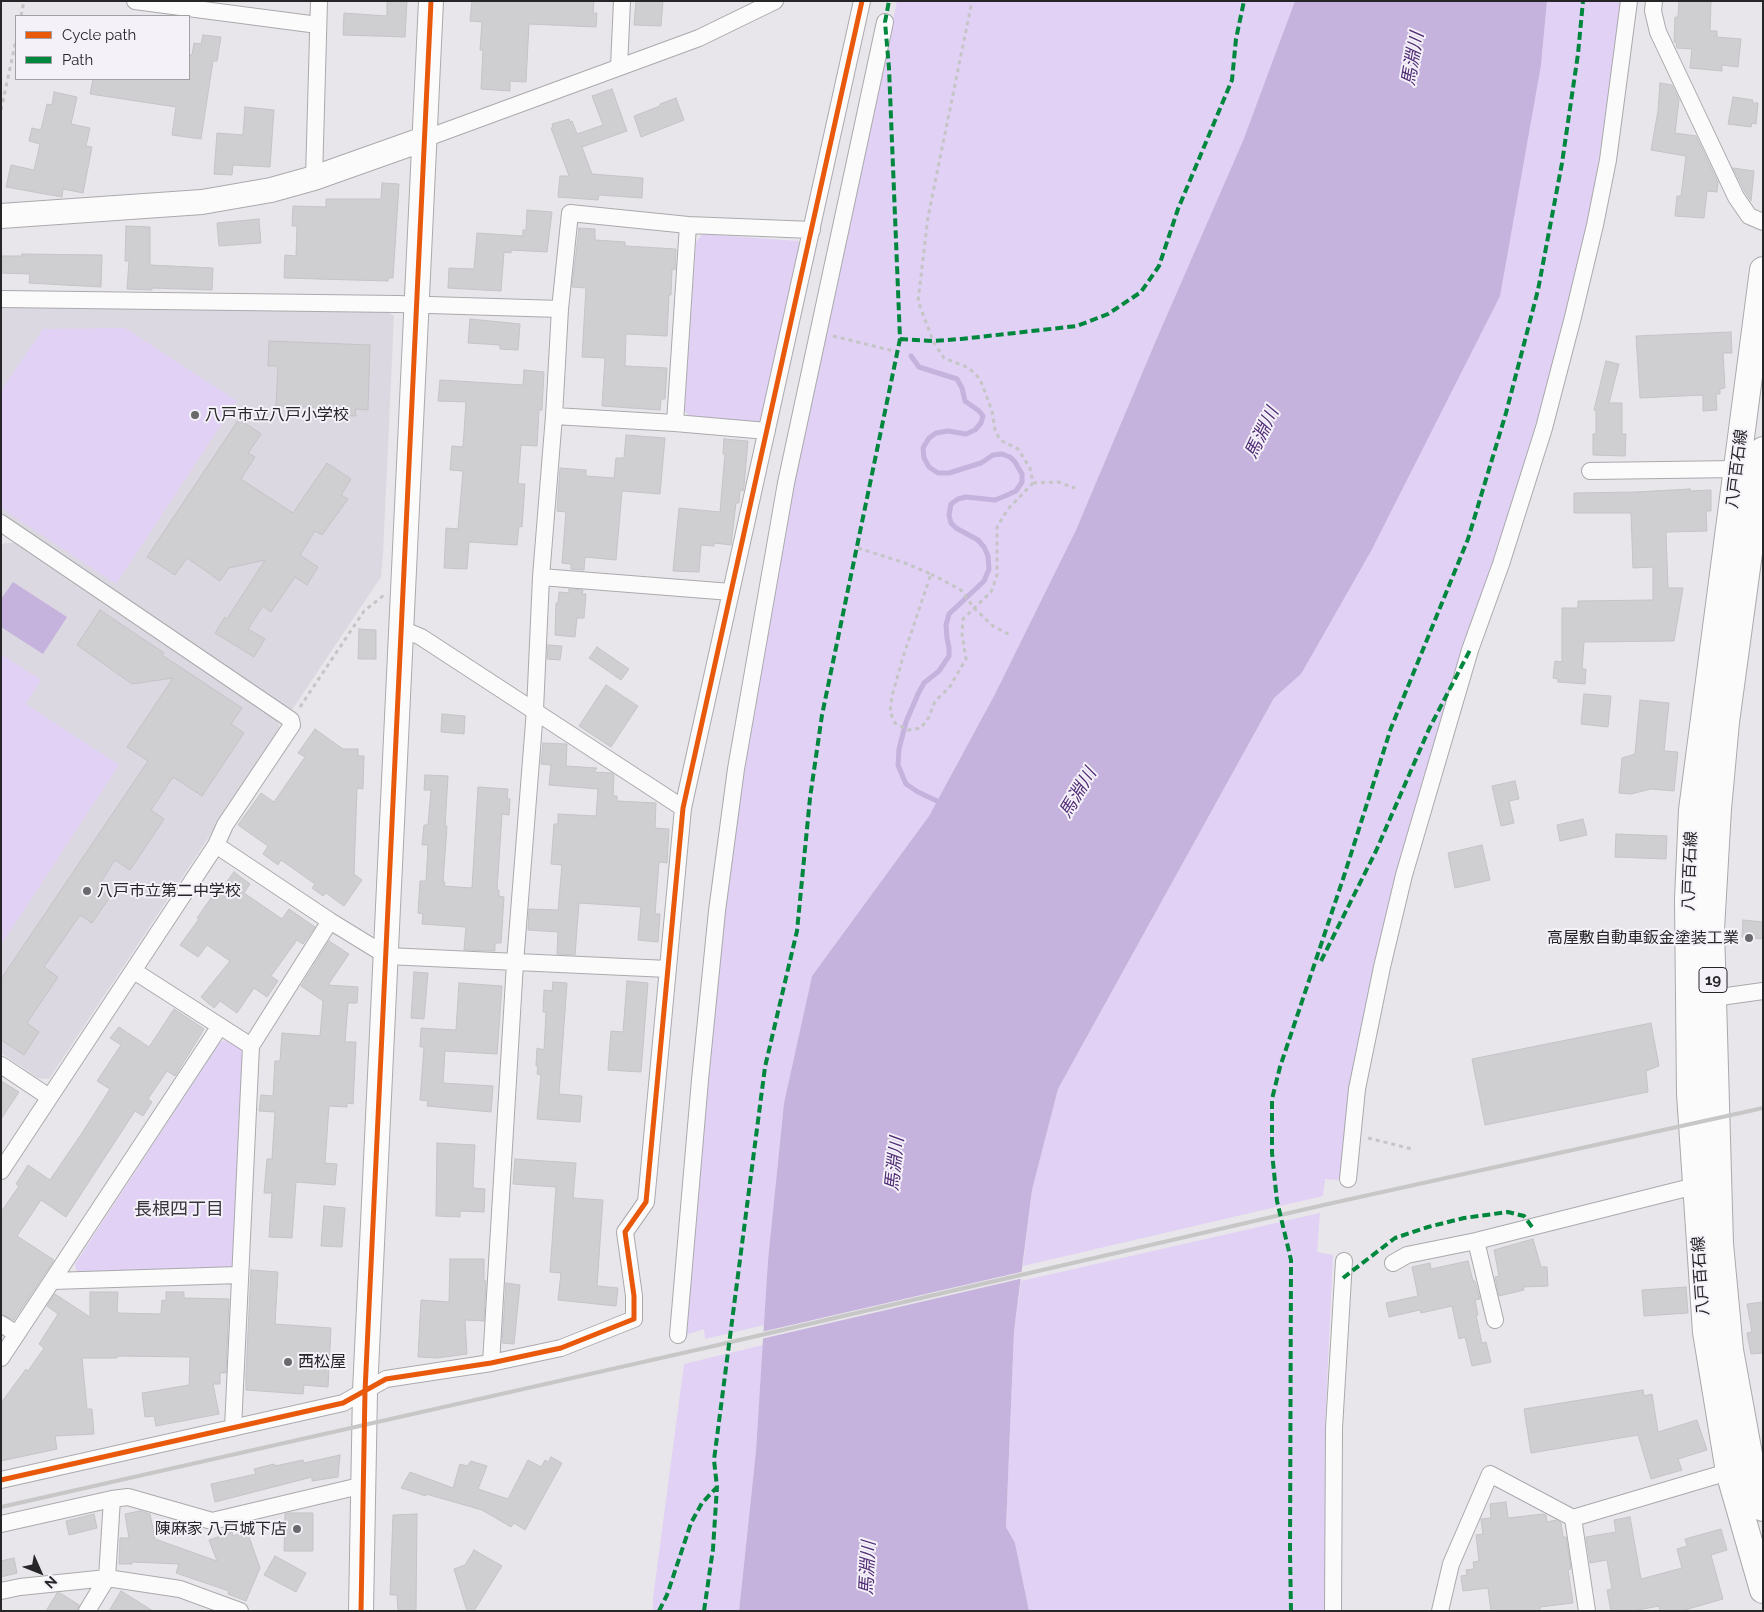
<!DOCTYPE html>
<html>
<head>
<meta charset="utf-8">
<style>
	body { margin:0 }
	#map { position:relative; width:1764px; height:1612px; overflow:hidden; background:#e8e6ea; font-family:Raleway,sans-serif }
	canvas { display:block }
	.frame { position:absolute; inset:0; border:2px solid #262528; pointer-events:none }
	.legend { position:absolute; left:15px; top:15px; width:175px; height:65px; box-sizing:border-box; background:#f4f1f9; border:1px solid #a29fa5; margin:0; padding:6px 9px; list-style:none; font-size:15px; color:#262528 }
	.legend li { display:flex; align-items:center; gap:10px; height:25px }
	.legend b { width:25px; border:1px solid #a29fa5 }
	.north { position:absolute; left:15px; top:1547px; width:50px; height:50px; -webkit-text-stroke:4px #f4f1f9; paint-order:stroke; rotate:134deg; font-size:14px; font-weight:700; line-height:20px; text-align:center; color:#262528 }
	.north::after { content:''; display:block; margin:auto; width:18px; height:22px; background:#262528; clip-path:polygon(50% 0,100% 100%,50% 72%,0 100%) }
</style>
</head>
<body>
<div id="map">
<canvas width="1764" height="1612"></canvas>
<div class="frame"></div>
<ul class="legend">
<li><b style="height:6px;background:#e8590c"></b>Cycle path</li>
<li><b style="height:6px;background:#00873e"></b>Path</li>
</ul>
<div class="north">N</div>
</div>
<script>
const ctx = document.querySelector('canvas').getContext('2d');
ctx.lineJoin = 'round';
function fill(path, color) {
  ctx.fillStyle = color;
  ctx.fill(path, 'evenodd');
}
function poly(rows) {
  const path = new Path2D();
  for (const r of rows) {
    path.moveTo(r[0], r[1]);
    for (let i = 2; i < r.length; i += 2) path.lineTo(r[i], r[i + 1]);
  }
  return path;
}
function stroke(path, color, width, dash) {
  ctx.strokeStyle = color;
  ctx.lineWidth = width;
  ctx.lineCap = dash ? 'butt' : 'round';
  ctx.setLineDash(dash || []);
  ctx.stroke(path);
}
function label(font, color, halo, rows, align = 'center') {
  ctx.font = font + ' Raleway,"Noto Sans JP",sans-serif';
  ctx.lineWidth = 4;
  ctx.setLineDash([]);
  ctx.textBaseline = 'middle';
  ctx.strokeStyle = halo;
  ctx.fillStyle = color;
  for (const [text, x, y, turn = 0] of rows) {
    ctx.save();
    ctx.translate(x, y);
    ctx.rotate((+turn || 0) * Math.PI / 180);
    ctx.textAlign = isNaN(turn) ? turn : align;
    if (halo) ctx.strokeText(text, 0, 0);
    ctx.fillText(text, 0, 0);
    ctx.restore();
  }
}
fill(poly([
	[1,307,388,312,394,316,383,554,381,577,292,710,1,515],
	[4,543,16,543,278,720,280,729,49,1079,38,1078,1,1053,1,547]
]), '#dcd8e1');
fill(poly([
	[897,1,1295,1,1244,141,1157,338,1076,530,995,694,929,816,812,976,784,1103,768,1260,764,1325,705,1339,704,1329,686,1335,702,1119,724,923,737,820,751,729,793,490],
	[1547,1,1622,1,1618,39,1590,215,1571,296,1538,417,1501,541,1400,858,1377,958,1340,1180,1325,1179,1323,1196,1023,1266,1032,1190,1058,1089,1274,698,1301,674,1541,65],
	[703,234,798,241,802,247,765,417,757,424,690,418,684,410,696,242],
	[125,328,237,401,116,584,1,508,1,391,43,329],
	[1,654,41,680,26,704,119,765,1,945],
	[230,1039,239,1046,243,1054,235,1262,230,1268,77,1273,75,1264,220,1042],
	[1320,1213,1317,1252,1333,1255,1325,1427,1325,1611,1029,1611,1015,1543,1006,1527,1014,1331,1021,1281],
	[763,1345,756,1451,739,1611,653,1611,653,1598,684,1364]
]), '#e0d1f5');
fill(poly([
	[1295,1,1547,1,1541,65,1500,296,1371,551,1301,674,1274,698,1058,1089,1032,1190,1014,1331,1006,1527,1015,1543,1029,1611,739,1611,756,1451,768,1260,784,1103,812,976,929,816,995,694,1076,530,1157,338,1243,141],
	[13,582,67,617,43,654,1,627,1,599]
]), '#c5b2dd');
fill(poly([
	[1025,1271,1024,1278,761,1339,761,1332]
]), '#e8e6ea');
stroke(poly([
	[911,356,919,367,957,379,962,388,965,401,979,411,983,416,981,423,975,430,966,434,948,431,936,433,929,438,923,448,924,458,929,467,938,473,949,473,981,463,993,455,1002,454,1010,457,1015,462,1022,474,1022,482,1016,491,1005,496,995,500,966,497,958,499,951,504,949,515,951,523,956,528,978,540,984,547,988,556,989,569,984,581,949,614,946,625,947,638,949,648,949,656,939,671,924,683,918,694,906,722,899,749,898,765,906,784,918,792,937,801]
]), '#c5b2dd', 5);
const building = poly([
	[387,1,407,1,405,37,343,35,344,13,387,16,387,1],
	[472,1,594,1,593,13,597,13,596,27,529,24,526,82,510,81,510,91,481,89,483,50,480,50,482,22,470,21,472,1],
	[636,1,663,1,661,26,634,25,636,1],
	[1679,1,1711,1,1710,31,1717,31,1717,37,1741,39,1738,67,1722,65,1722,71,1690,68,1692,49,1677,48,1676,42,1674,42,1675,17,1678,17,1679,1],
	[203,35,221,37,217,61,213,61,201,139,172,135,176,107,90,94,93,79,189,79,189,54,192,55,194,43,201,44,203,35],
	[1660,83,1672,85,1679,100,1675,133,1696,136,1718,182,1717,192,1707,191,1704,218,1675,216,1677,196,1681,196,1686,156,1651,150,1658,111,1660,83],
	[612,89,627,131,582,147,592,174,643,178,642,198,599,195,598,200,558,197,560,176,569,176,551,128,553,127,552,124,569,119,570,122,572,121,577,134,603,125,592,96,612,89],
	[54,92,77,97,71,124,90,128,86,146,92,147,83,193,63,189,62,197,6,187,11,165,34,170,40,144,29,141,32,128,41,130,47,104,52,105,54,92],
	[1733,97,1753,100,1752,103,1758,103,1756,124,1752,123,1751,127,1728,124,1733,97],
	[676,98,684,120,641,137,634,116,660,106,660,104,676,98],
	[245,107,274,110,270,167,233,165,232,175,214,174,217,133,243,135,245,107],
	[1733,168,1754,171,1751,201,1745,192,1733,168],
	[382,183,399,184,393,278,388,278,388,281,284,278,285,255,296,256,297,226,292,226,293,206,326,207,326,199,381,199,382,183],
	[527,210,552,212,547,252,511,250,511,253,504,252,501,291,448,288,449,268,474,269,477,233,523,236,523,230,526,230,527,210],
	[259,219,261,243,219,246,217,223,259,219],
	[126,226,150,227,150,265,213,268,212,290,152,288,152,290,127,289,129,261,125,261,126,226],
	[579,228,595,229,595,240,625,242,625,246,676,249,675,270,672,269,671,295,669,295,667,336,626,334,625,366,667,368,665,399,661,399,660,410,602,406,605,358,582,357,586,288,572,287,579,228],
	[22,254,102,255,101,287,29,283,30,274,1,273,1,256,22,256,22,254],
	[470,319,520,324,518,350,500,349,500,345,468,343,470,319],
	[1731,332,1732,353,1723,353,1725,388,1720,389,1720,394,1716,394,1717,410,1703,411,1703,395,1640,398,1636,336,1731,332],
	[269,341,370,345,368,410,355,409,356,416,314,414,314,407,276,406,278,366,268,366,269,341],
	[1606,361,1619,364,1609,403,1622,403,1622,434,1626,434,1625,456,1593,455,1593,434,1596,434,1596,411,1594,410,1606,361],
	[524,370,544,372,542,410,539,410,537,446,521,445,518,484,525,484,522,527,519,526,517,545,469,542,467,569,444,568,446,528,458,529,463,471,450,470,452,446,463,447,466,402,438,401,440,380,523,385,524,370],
	[239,419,261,434,248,453,255,457,241,479,293,513,327,463,351,479,341,495,348,499,322,535,315,531,300,555,318,567,307,585,295,577,271,612,263,606,248,629,265,639,254,657,215,633,225,617,227,619,265,560,229,568,220,581,187,558,175,575,147,557,239,419],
	[626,435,665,438,660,494,622,491,616,560,585,557,584,570,571,569,571,564,562,563,566,512,557,511,560,468,586,470,586,476,614,478,616,458,624,458,626,435],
	[724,439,748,441,744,486,743,491,740,490,739,503,736,503,731,545,714,543,714,546,701,545,699,572,673,571,679,508,720,512,725,454,723,454,724,439],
	[1690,489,1690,491,1711,490,1711,511,1706,511,1707,531,1666,532,1668,588,1683,588,1674,641,1584,642,1582,669,1586,669,1585,684,1558,682,1558,679,1553,678,1555,661,1562,662,1562,608,1578,608,1578,601,1653,600,1653,567,1633,568,1631,513,1574,513,1574,493,1636,492,1690,489],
	[569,589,583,590,582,594,586,594,584,618,577,618,575,637,555,635,556,603,558,603,559,592,569,593,569,589],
	[100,610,164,653,162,655,242,708,231,724,244,733,202,796,173,777,151,810,164,819,130,870,115,860,97,888,110,897,92,923,80,915,44,967,58,977,27,1023,39,1032,24,1055,1,1040,1,979,148,761,127,747,173,678,132,684,77,645,100,610],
	[359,629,376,630,376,659,358,659,359,629],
	[548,645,562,646,560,660,547,659,548,645],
	[597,647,629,669,621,680,589,658,597,647],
	[606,685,638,706,611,747,579,726,606,685],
	[1584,694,1611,696,1608,727,1581,724,1584,694],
	[1640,700,1669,703,1664,751,1678,752,1674,791,1651,789,1631,794,1619,793,1622,758,1635,754,1640,700],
	[442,714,465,716,464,734,441,732,442,714],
	[315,729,343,749,358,749,358,756,364,756,363,789,357,788,354,874,362,880,344,906,326,893,323,896,312,888,315,884,281,860,278,865,263,854,268,846,238,825,261,793,274,802,305,757,298,753,315,729],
	[543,743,567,744,566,766,597,768,594,772,612,773,614,775,613,796,617,796,617,801,656,803,655,828,669,829,667,863,659,862,655,914,660,914,658,942,638,940,641,907,579,903,575,955,557,954,558,932,528,930,529,909,558,910,562,865,551,864,554,824,558,824,558,814,596,816,598,789,549,785,551,765,541,764,543,743],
	[425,775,448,776,445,826,447,826,443,882,445,882,444,886,472,888,478,787,508,789,507,798,510,799,509,815,502,814,497,890,499,890,499,896,504,897,501,943,495,943,495,951,464,950,466,927,422,924,423,914,418,913,420,881,426,881,428,845,422,845,424,825,428,825,431,790,424,790,425,775],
	[1515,781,1519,799,1509,801,1514,823,1501,826,1492,786,1515,781],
	[1583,819,1587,835,1560,841,1557,825,1583,819],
	[1616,834,1667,836,1666,859,1615,857,1616,834],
	[1482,845,1490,880,1455,888,1448,853,1482,845],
	[234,872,250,884,244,893,282,919,289,909,315,927,303,944,297,940,271,976,278,981,267,997,254,988,237,1013,220,1001,214,1008,201,997,230,961,207,945,198,957,180,945,199,919,197,918,211,898,213,900,234,872],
	[1743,920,1763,922,1763,939,1742,937,1743,920],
	[329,941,349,954,328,985,358,987,357,1003,348,1003,345,1042,356,1042,353,1104,347,1103,347,1107,329,1106,325,1163,337,1164,335,1185,296,1182,292,1238,269,1237,272,1193,264,1193,267,1159,272,1159,275,1112,259,1111,261,1095,273,1096,275,1061,280,1061,282,1033,320,1036,323,1001,301,986,329,941],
	[414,972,428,973,424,1019,411,1018,414,972],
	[627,981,648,983,641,1072,608,1070,611,1031,623,1032,627,981],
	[553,982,567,983,559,1094,582,1096,580,1122,537,1119,541,1075,537,1074,538,1066,536,1066,537,1048,544,1050,546,1012,543,1012,544,990,552,991,553,982],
	[459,983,502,986,497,1054,445,1051,443,1083,493,1086,491,1112,427,1106,428,1101,420,1100,424,1047,420,1047,421,1028,456,1030,459,983],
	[174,1009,204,1029,175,1076,167,1071,148,1099,152,1102,143,1116,135,1111,66,1217,41,1200,17,1236,54,1260,14,1320,1,1314,1,1212,19,1186,16,1184,28,1165,50,1180,82,1133,110,1089,97,1081,121,1045,110,1038,119,1027,149,1047,174,1009],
	[1651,1023,1659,1066,1646,1071,1648,1092,1485,1125,1472,1059,1651,1023],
	[1,1081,19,1092,1,1119,1,1081],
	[437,1143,475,1145,473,1188,485,1189,484,1212,460,1211,460,1217,436,1216,437,1143],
	[515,1159,576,1163,573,1198,603,1200,597,1286,618,1288,616,1306,558,1300,561,1273,550,1272,556,1187,513,1184,515,1159],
	[324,1206,345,1208,342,1247,321,1246,324,1206],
	[1533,1239,1541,1267,1547,1267,1548,1286,1523,1287,1524,1290,1499,1296,1495,1277,1499,1276,1494,1250,1533,1239],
	[450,1259,484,1259,484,1281,486,1281,484,1321,465,1320,467,1354,437,1358,418,1357,421,1300,449,1302,450,1259],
	[1468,1261,1473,1281,1475,1281,1480,1299,1475,1300,1478,1315,1476,1315,1482,1343,1486,1342,1491,1362,1472,1366,1465,1337,1459,1339,1452,1306,1421,1313,1420,1310,1389,1317,1386,1303,1418,1296,1412,1267,1430,1263,1431,1269,1468,1261],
	[251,1270,278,1272,275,1324,331,1328,328,1387,304,1385,303,1394,246,1390,246,1374,251,1270],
	[506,1283,520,1285,514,1344,502,1343,506,1283],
	[1686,1287,1688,1313,1644,1316,1642,1290,1686,1287],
	[90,1292,118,1292,117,1313,161,1314,162,1300,166,1301,166,1292,184,1292,184,1298,229,1299,226,1373,220,1373,220,1384,213,1384,219,1414,156,1426,154,1416,145,1417,142,1393,189,1385,190,1357,117,1356,117,1358,82,1358,87,1409,92,1409,94,1434,55,1436,57,1449,1,1461,1,1403,26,1369,28,1371,44,1348,39,1344,58,1314,47,1306,55,1294,90,1317,90,1292],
	[1763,1302,1763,1353,1751,1354,1747,1333,1752,1332,1747,1304,1763,1302],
	[1643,1390,1644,1396,1652,1394,1658,1432,1697,1420,1707,1450,1678,1459,1682,1470,1651,1479,1638,1435,1531,1453,1524,1409,1643,1390],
	[340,1455,338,1477,312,1481,312,1477,215,1502,211,1484,256,1474,254,1469,274,1464,275,1466,303,1460,304,1463,340,1455],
	[551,1457,562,1463,525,1530,514,1523,511,1527,482,1510,426,1494,426,1496,401,1488,410,1472,453,1488,460,1464,467,1466,471,1461,487,1466,478,1489,508,1499,528,1460,541,1467,545,1460,548,1462,551,1457],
	[1506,1502,1508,1518,1543,1514,1546,1515,1547,1522,1556,1520,1561,1523,1563,1537,1566,1537,1571,1569,1568,1570,1573,1603,1540,1607,1540,1611,1491,1611,1488,1588,1463,1591,1461,1576,1467,1575,1466,1570,1474,1569,1473,1562,1479,1561,1476,1535,1483,1534,1481,1519,1491,1518,1490,1504,1506,1502],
	[140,1511,150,1514,155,1539,217,1561,209,1540,232,1532,233,1536,247,1531,260,1568,246,1601,228,1594,229,1591,176,1573,179,1564,132,1562,132,1564,119,1564,120,1538,129,1538,125,1514,140,1511],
	[289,1513,313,1513,313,1551,284,1551,285,1514,289,1513],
	[94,1514,97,1528,69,1535,66,1521,94,1514],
	[417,1514,416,1611,398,1611,397,1595,390,1595,393,1515,417,1514],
	[1630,1517,1641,1579,1682,1568,1677,1549,1687,1546,1685,1539,1721,1529,1727,1550,1711,1555,1723,1599,1681,1611,1660,1611,1659,1606,1632,1611,1611,1611,1607,1590,1612,1589,1607,1560,1590,1563,1586,1537,1616,1532,1614,1520,1630,1517],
	[474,1550,502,1566,474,1611,467,1611,454,1569,465,1565,474,1550],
	[275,1556,306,1573,296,1592,264,1575,275,1556],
	[14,1558,17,1573,1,1577,1,1561,14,1558],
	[121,1591,153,1611,109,1611,121,1591],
	[57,1593,60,1593,79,1605,77,1611,46,1611,57,1593]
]);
fill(building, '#cfced1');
stroke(building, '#c5c3c7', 1);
const street = poly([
	[135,1,318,25],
	[1654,1,1653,11,1658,32,1736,197,1749,216,1763,222],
	[619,67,622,1],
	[424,139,699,38,775,1],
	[314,178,319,1],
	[1,299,397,304,560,309],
	[554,416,675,423,767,431],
	[675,423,688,225],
	[1590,471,1737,469],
	[1,523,291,720,292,725,225,825,216,845,1,1171],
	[541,577,731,592],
	[402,629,421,637,683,808],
	[216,845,330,921,387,956,668,969],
	[134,971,251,1046],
	[1713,998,1763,991],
	[1,1065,49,1097],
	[1348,1179,1357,1089,1382,967,1404,875,1470,650,1501,564,1544,428,1573,317,1595,225,1608,160,1629,1],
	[1476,1241,1495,1320],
	[1393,1263,1407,1255,1476,1241,1695,1186],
	[52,1281,239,1275],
	[1,1324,17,1334],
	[678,1335,700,1080,717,911,736,769,786,483,885,22],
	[1,1358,220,1026],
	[491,1363,515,963,535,710,541,577,554,416,560,309,570,213,688,225,812,230],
	[233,1428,251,1046,330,921],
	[1,1480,343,1403,386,1379,491,1363,561,1348,634,1319,634,1296,625,1232,646,1202,683,808,862,1],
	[112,1499,128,1497,212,1521,364,1485],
	[1,1524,112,1499,107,1578,87,1611],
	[1,1591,20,1587,107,1578,180,1589,240,1611],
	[1333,1611,1334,1428,1344,1261],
	[1440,1611,1451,1564,1490,1474,1573,1518],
	[1587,1611,1573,1518,1738,1469]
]);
const secondary = poly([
	[1,216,202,202,271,190,314,178,424,139],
	[361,1611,365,1391,431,1]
]);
const primary = poly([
	[1763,270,1692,810,1688,899,1690,1094,1706,1332,1729,1472,1763,1590],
	[1763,450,1726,722,1718,809,1711,929,1720,1244,1730,1350,1751,1465,1763,1508]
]);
stroke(street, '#aaa9ac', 18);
stroke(secondary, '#aaa9ac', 26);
stroke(primary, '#aaa9ac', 28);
stroke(poly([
	[21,16,24,1],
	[1,110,16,40],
	[833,336,898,352],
	[1033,483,1058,482,1075,488],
	[858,548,905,563,931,574,903,657,892,696,890,712,895,723,908,730,921,728,929,717,935,701,949,688,966,659,962,634,963,619,991,592,997,575,997,527,1008,509,1033,483,1030,468,1018,449,1000,440,995,430,992,411,980,379,969,368,944,358,933,341,918,301,928,217,972,1],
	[931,574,961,590,974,608,993,626,1010,635],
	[300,707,364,611,384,595],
	[1368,1138,1412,1149]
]), '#c5c5c6', 3, [4, 4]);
stroke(street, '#fcfbfc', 16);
stroke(secondary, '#fcfbfc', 24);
stroke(primary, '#fcfbfc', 26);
stroke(poly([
	[1,1507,705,1348,1328,1204,1763,1108]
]), '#c7c7c7', 4);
stroke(poly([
	[900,339,933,341,961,339,1077,326,1108,314,1141,292,1159,266,1178,209,1232,80,1236,39,1244,1],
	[1321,961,1376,851,1429,729,1470,650],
	[1343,1278,1395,1238,1428,1227,1464,1218,1508,1212,1524,1216,1532,1227],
	[659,1611,667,1595,691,1523,702,1503,717,1487,714,1460,765,1067,797,931,810,798,822,715,900,339,889,68,885,22,889,1],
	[704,1611,713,1549,717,1487],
	[1291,1611,1290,1553,1291,1260,1277,1201,1272,1153,1272,1099,1280,1067,1344,876,1391,728,1468,539,1506,413,1538,290,1562,163,1578,54,1583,1]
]), '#00873e', 4, [8, 4]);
stroke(poly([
	[1,1480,343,1403,386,1379,491,1363,561,1348,634,1319,634,1296,625,1232,646,1202,683,808,862,1],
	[361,1611,365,1391,431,1]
]), '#e8590c', 5);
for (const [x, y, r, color] of [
	[195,415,5,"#6a696c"],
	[87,891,5,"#6a696c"],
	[1749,938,5,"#6a696c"],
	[288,1362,5,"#6a696c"],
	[297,1529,5,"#6a696c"]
]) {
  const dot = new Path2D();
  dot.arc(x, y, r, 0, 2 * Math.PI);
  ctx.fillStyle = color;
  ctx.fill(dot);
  stroke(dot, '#f4f1f9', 2);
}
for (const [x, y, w] of [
	[1713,980,28]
]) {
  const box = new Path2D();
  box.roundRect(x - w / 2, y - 12.5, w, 25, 4);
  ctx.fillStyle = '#f4f1f9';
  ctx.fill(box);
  stroke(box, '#262528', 1);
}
label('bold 15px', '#262528', null, [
	["19",1713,980]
]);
label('16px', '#262528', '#f4f1f9', [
	["八戸市立八戸小学校",205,415],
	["八戸市立第二中学校",97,891],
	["高屋敷自動車鈑金塗装工業",1739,938,"right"],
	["西松屋",298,1362],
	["陳麻家 八戸城下店",287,1529,"right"]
], 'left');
label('16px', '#262528', '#f4f1f9', [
	["八戸百石線",1737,469,-83],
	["八戸百石線",1690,871,-88],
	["八戸百石線",1701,1276,-94]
]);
label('italic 18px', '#522e76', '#f4f1f9', [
	["馬淵川",1413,59,-80],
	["馬淵川",1262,433,-64],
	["馬淵川",1078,793,-59],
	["馬淵川",895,1164,-84],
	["馬淵川",868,1568,-87]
]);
label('18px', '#39373d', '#f4f1f9', [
	["長根四丁目",179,1210]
]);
</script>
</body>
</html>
